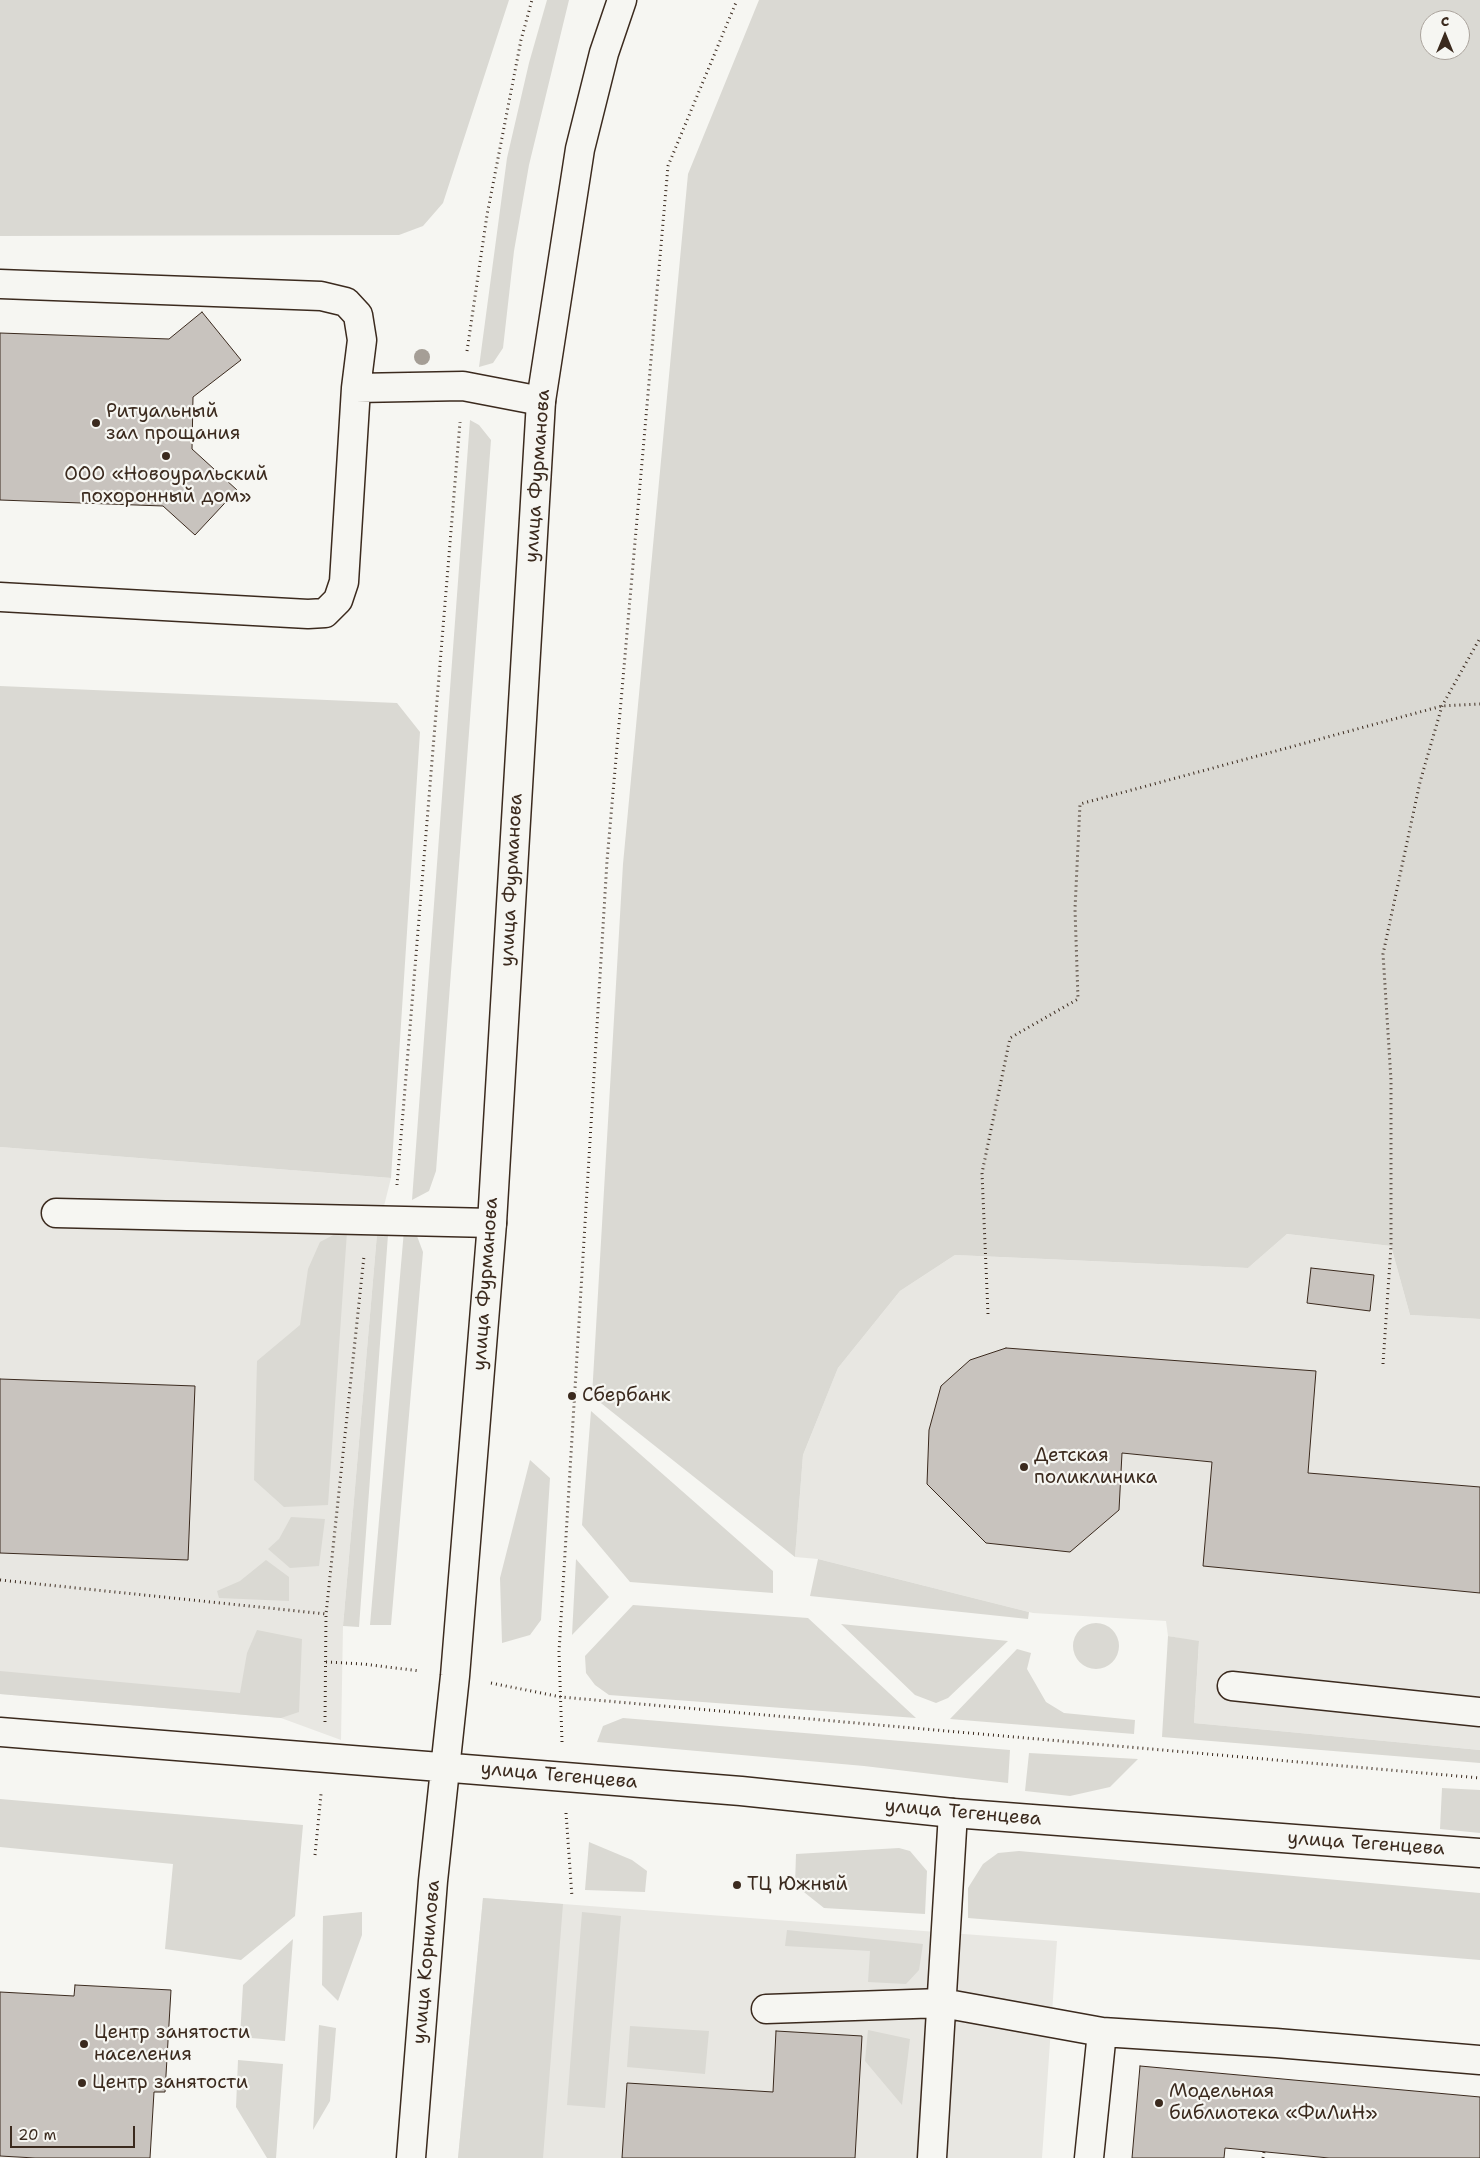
<!DOCTYPE html>
<html>
<head>
<meta charset="utf-8">
<style>
	body { margin:0 }
	#map { position:relative; width:1480px; height:2158px; overflow:hidden; background:#f6f6f2; font-family:"Shantell Sans",sans-serif }
	canvas { display:block }
	.north { position:absolute; left:1420px; top:10px; width:50px; height:50px; box-sizing:border-box; background:#f6f6f2; border:1px solid #aba49d; border-radius:50%; rotate:0deg; font-size:14px; font-weight:700; line-height:20px; text-align:center; color:#3b2a1e }
	.north::after { content:''; display:block; margin:auto; width:18px; height:22px; background:#3b2a1e; clip-path:polygon(50% 0,100% 100%,50% 72%,0 100%) }
	.scale { position:absolute; left:10px; top:2126px; width:125px; height:22px; box-sizing:border-box; border:2px solid #3b2a1e; border-top:0; padding-left:6px; font-size:15px; line-height:18px; white-space:nowrap; color:#3b2a1e; -webkit-text-stroke:4px #f6f6f2; paint-order:stroke }
</style>
</head>
<body>
<div id="map">
<canvas width="1480" height="2158"></canvas>
<div class="north">С</div>
<div class="scale">20 m</div>
</div>
<script>
const ctx = document.querySelector('canvas').getContext('2d');
ctx.lineJoin = 'round';
function fill(path, color) {
  ctx.fillStyle = color;
  ctx.fill(path, 'evenodd');
}
function poly(rows) {
  const path = new Path2D();
  for (const r of rows) {
    if (r.length === 3) {
      path.moveTo(r[0] + r[2], r[1]);
      path.arc(r[0], r[1], r[2], 0, 2 * Math.PI);
      continue;
    }
    path.moveTo(r[0], r[1]);
    for (let i = 2; i < r.length; i += 2) path.lineTo(r[i], r[i + 1]);
  }
  return path;
}
function stroke(path, color, width, dash) {
  ctx.strokeStyle = color;
  ctx.lineWidth = width;
  ctx.lineCap = dash ? 'butt' : 'round';
  ctx.setLineDash(dash || []);
  ctx.stroke(path);
}
function label(font, color, halo, rows, align = 'center') {
  ctx.font = font + ' "Shantell Sans",sans-serif';
  ctx.lineWidth = 4.5;
  ctx.setLineDash([]);
  ctx.textBaseline = 'middle';
  ctx.strokeStyle = halo;
  ctx.fillStyle = color;
  for (const [text, x, y, turn = 0] of rows) {
    ctx.save();
    ctx.translate(x, y);
    ctx.rotate((+turn || 0) * Math.PI / 180);
    ctx.textAlign = isNaN(turn) ? turn : align;
    if (halo) ctx.strokeText(text, 0, 0);
    ctx.fillText(text, 0, 0);
    ctx.restore();
  }
}
fill(poly([
	[0,1147,391,1178,377,1234,343,1626,341,1740,281,1718,0,1694],
	[1287,1234,1391,1246,1410,1315,1480,1319,1480,1750,1194,1723,1199,1642,1168,1636,1166,1621,1033,1613,818,1559,795,1557,803,1455,838,1368,900,1291,955,1255,1248,1268],
	[483,1898,1057,1941,1042,2158,458,2158]
]), '#e8e7e2');
fill(poly([
	[0,0,509,0,443,203,423,226,399,235,0,236],
	[547,0,569,0,529,165,514,251,503,348,493,363,479,367,507,158,529,63],
	[759,0,1480,0,1480,1319,1410,1315,1391,1246,1287,1234,1248,1268,955,1255,900,1291,838,1368,803,1455,795,1557,592,1396,623,864,688,174],
	[1430,20,1460,20,1460,50,1430,50],
	[470,420,479,425,491,440,436,1171,429,1191,412,1200],
	[0,686,397,703,420,732,391,1178,0,1147],
	[404,1230,417,1236,423,1252,391,1625,370,1625],
	[339,1232,347,1232,328,1505,284,1507,254,1480,257,1361,300,1325,308,1269,320,1242],
	[377,1234,388,1235,359,1627,343,1626],
	[591,1411,773,1571,773,1593,630,1582,582,1525],
	[530,1460,550,1478,541,1620,530,1635,502,1643,500,1578],
	[291,1517,325,1519,319,1566,290,1568,268,1549,279,1539],
	[576,1559,609,1597,572,1635],
	[818,1559,1029,1612,1028,1619,810,1596],
	[266,1560,289,1577,289,1601,219,1598,217,1591,240,1581],
	[633,1605,808,1618,916,1718,609,1695,595,1685,586,1673,585,1656],
	[1096,1646,23],
	[841,1624,1008,1641,948,1698,936,1703,915,1695],
	[257,1630,302,1639,299,1712,281,1718,0,1694,0,1671,240,1693,247,1653],
	[1168,1636,1199,1641,1194,1723,1480,1750,1480,1763,1162,1737],
	[1017,1649,1031,1653,1027,1669,1046,1702,1064,1713,1135,1720,1134,1734,950,1719],
	[623,1718,1010,1750,1008,1783,864,1766,597,1742,603,1726],
	[1029,1753,1138,1759,1110,1787,1070,1796,1025,1791],
	[1442,1788,1480,1790,1480,1833,1440,1829],
	[0,1799,303,1825,295,1916,241,1960,165,1949,173,1864,0,1847],
	[589,1842,632,1860,647,1871,645,1892,585,1890],
	[899,1848,910,1851,927,1871,925,1914,824,1908,795,1885,796,1854],
	[1019,1851,1480,1893,1480,1960,968,1918,968,1888,983,1864,998,1853],
	[483,1898,563,1904,543,2158,458,2158],
	[362,1912,362,1935,338,2001,322,1985,323,1916],
	[582,1912,621,1916,605,2108,567,2105],
	[787,1930,923,1944,919,1970,906,1984,868,1982,870,1951,785,1946],
	[293,1939,285,2041,240,2037,243,1985],
	[319,2025,336,2028,330,2101,313,2130],
	[630,2026,709,2031,705,2074,627,2067],
	[868,2030,910,2039,902,2105,865,2061],
	[238,2060,283,2064,276,2158,267,2158,236,2107]
]), '#dad9d3');
const building = poly([
	[202,312,241,360,193,397,192,449,237,490,195,535,163,506,0,500,0,333,169,339,202,312],
	[1311,1268,1374,1275,1370,1311,1307,1303,1311,1268],
	[1006,1348,1316,1371,1308,1473,1480,1487,1480,1593,1203,1566,1212,1462,1122,1453,1119,1510,1070,1552,986,1543,927,1484,929,1430,941,1386,970,1360,1006,1348],
	[0,1379,195,1386,188,1560,0,1553,0,1379],
	[75,1985,171,1990,165,2092,154,2092,150,2158,35,2158,0,2156,0,1992,74,1996,75,1985],
	[776,2031,862,2036,855,2158,622,2158,627,2083,773,2092,776,2031],
	[1140,2066,1480,2097,1480,2158,1329,2158,1225,2148,1224,2158,1132,2158,1140,2066]
]);
fill(building, '#c8c3be');
stroke(building, '#3b2a1e', 1);
const minor = poly([
	[0,284,321,296,346,302,358,315,362,340,356,388,344,582,338,600,325,613,308,614,0,597],
	[356,388,463,386,541,401],
	[56,1213,492,1223],
	[1232,1686,1480,1712],
	[766,2009,942,2003,1102,2032,1089,2158],
	[1102,2032,1276,2043,1480,2060],
	[932,2158,953,1813]
]);
const major = poly([
	[0,1732,741,1791,953,1813,1480,1853],
	[411,2158,433,1881,455,1676,492,1223,541,401,580,149,604,53,622,0]
]);
stroke(minor, '#3b2a1e', 31);
stroke(major, '#3b2a1e', 31);
stroke(poly([
	[467,351,487,215,521,40,532,0],
	[397,1185,460,422],
	[988,1314,982,1173,1010,1038,1078,999,1075,909,1080,804,1442,706,1480,704],
	[1383,1364,1391,1246,1391,1080,1383,954,1420,782,1442,706,1480,638],
	[0,1580,326,1614],
	[326,1662,363,1664,420,1671],
	[491,1683,561,1697,1480,1778],
	[325,1722,326,1614,364,1256],
	[562,1742,559,1652,607,861,668,166,737,0],
	[566,1813,572,1897],
	[315,1855,321,1794],
	[1263,2158,1264,2152]
]), '#3b2a1e', 3, [1, 4]);
stroke(minor, '#f6f6f2', 28);
stroke(major, '#f6f6f2', 28);
ctx.fillStyle = '#a59e96';
for (const [x, y] of [
	[422,357]
]) {
  ctx.beginPath();
  ctx.arc(x, y, 8, 0, 2 * Math.PI);
  ctx.fill();
}
for (const [x, y, r, color] of [
	[96,423,5,"#3b2a1e"],
	[166,456,5,"#3b2a1e"],
	[572,1396,5,"#3b2a1e"],
	[1024,1467,5,"#3b2a1e"],
	[737,1885,5,"#3b2a1e"],
	[84,2044,5,"#3b2a1e"],
	[82,2083,5,"#3b2a1e"],
	[1159,2103,5,"#3b2a1e"]
]) {
  const dot = new Path2D();
  dot.arc(x, y, r, 0, 2 * Math.PI);
  ctx.fillStyle = color;
  ctx.fill(dot);
  stroke(dot, '#f6f6f2', 2);
}
label('19px', '#3b2a1e', '#f6f6f2', [
	["Ритуальный",106,412],
	["зал прощания",106,434],
	["ООО «Новоуральский",166,475,"center"],
	["похоронный дом»",166,497,"center"],
	["Сбербанк",582,1396],
	["Детская",1034,1456],
	["поликлиника",1034,1478],
	["ТЦ Южный",747,1885],
	["Центр занятости",94,2033],
	["населения",94,2055],
	["Центр занятости",92,2083],
	["Модельная",1169,2092],
	["библиотека «ФиЛиН»",1169,2114]
], 'left');
label('19px', '#3b2a1e', '#f6f6f2', [
	["улица Фурманова",538,476,-86],
	["улица Фурманова",512,880,-87],
	["улица Фурманова",486,1284,-86],
	["улица Тегенцева",559,1776,5],
	["улица Тегенцева",963,1813,5],
	["улица Тегенцева",1366,1844,4],
	["улица Корнилова",427,1962,-85]
]);
</script>
</body>
</html>
